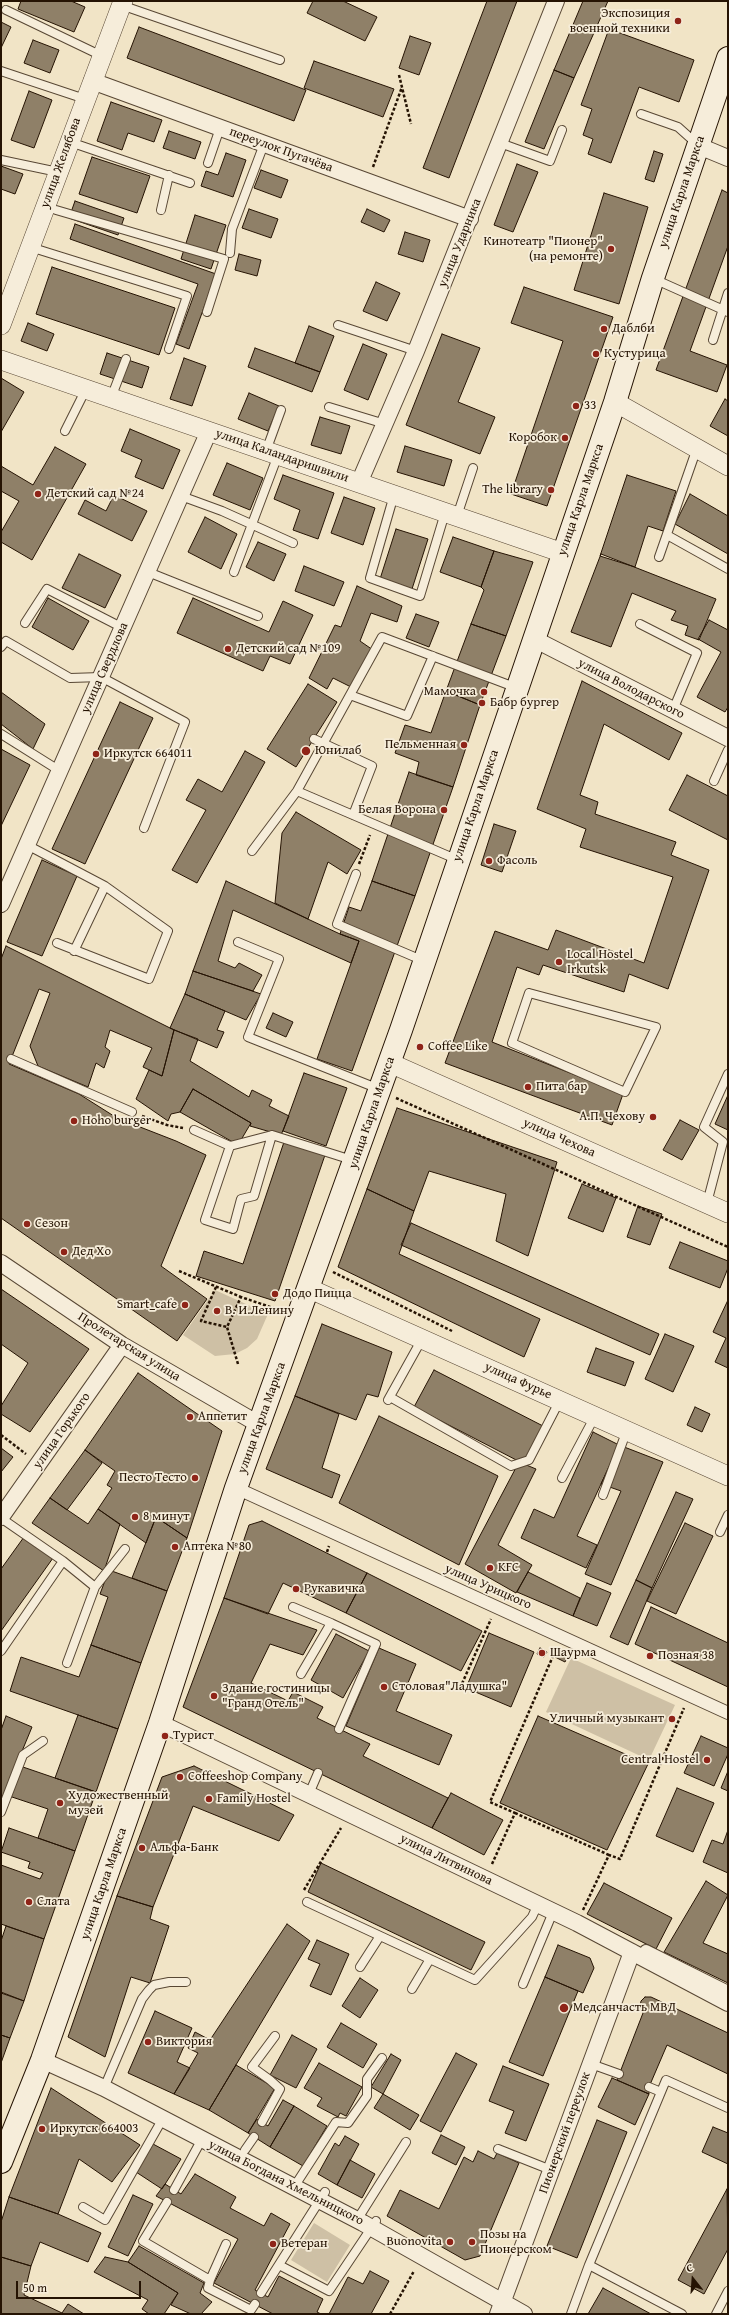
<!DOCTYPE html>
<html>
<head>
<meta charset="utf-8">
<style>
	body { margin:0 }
	#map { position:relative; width:729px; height:2315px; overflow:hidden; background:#f1e4c6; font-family:"Gentium Book Plus",serif }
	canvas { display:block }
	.frame { position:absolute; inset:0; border:2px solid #251303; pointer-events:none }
	.north { position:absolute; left:673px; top:2259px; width:40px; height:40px; -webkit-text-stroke:3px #f6edda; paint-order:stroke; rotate:343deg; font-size:11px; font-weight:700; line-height:16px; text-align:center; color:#251303 }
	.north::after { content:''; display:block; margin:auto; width:14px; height:18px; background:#251303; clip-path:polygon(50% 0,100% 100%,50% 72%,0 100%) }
	.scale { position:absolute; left:16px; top:2281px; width:125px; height:18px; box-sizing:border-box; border:2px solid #251303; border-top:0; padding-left:5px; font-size:12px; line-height:14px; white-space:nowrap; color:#251303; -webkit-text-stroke:3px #f6edda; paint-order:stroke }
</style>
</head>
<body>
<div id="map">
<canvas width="729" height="2315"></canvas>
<div class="frame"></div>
<div class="north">С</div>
<div class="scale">50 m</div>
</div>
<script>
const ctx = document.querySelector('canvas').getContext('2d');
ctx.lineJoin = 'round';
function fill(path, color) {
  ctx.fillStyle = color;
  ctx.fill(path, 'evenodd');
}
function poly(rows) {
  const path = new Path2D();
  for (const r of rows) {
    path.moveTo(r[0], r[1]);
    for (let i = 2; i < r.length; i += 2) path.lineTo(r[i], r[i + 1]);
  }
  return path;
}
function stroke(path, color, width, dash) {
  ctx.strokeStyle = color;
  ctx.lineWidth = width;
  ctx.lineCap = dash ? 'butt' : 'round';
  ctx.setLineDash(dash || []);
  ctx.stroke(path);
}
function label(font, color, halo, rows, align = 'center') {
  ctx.font = font + ' "Gentium Book Plus",serif';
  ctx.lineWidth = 3.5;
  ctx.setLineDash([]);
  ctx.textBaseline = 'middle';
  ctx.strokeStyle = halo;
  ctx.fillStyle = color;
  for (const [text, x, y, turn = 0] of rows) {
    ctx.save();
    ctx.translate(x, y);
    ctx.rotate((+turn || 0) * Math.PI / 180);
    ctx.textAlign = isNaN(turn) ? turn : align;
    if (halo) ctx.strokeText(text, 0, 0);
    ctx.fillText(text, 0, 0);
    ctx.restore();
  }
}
fill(poly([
	[215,1290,268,1314,257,1339,247,1348,235,1354,215,1356,183,1335],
	[571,1658,675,1705,649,1760,546,1712],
	[314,2223,350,2245,327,2282,291,2260]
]), '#cec0a5');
const building = poly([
	[21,1,71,1,85,7,74,32,18,9,21,1],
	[313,1,343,1,377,17,365,41,307,13,313,1],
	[487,1,517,1,449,178,423,168,487,1],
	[583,1,608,1,574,78,554,70,583,1],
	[1,22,11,27,1,48,1,22],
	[139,27,306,90,294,121,127,58,139,27],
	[609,29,694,60,679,102,639,87,611,163,588,154,593,139,583,135,592,109,581,105,609,29],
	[410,36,431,43,419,75,399,68,410,36],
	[33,40,59,50,50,73,24,63,33,40],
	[314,61,394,89,383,117,304,88,314,61],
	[554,70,574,78,544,149,525,142,554,70],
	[29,91,52,100,34,148,11,140,29,91],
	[111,102,162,120,154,142,128,133,122,150,97,141,111,102],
	[169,131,201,142,195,159,163,148,169,131],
	[654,151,663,154,654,182,645,179,654,151],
	[226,153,246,160,233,197,201,186,206,171,218,175,226,153],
	[92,157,150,176,137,213,79,194,92,157],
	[517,164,538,172,513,232,494,225,517,164],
	[1,166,23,174,15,194,1,189,1,166],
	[261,170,288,180,281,198,254,188,261,170],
	[722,190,728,193,728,246,690,351,727,365,717,392,656,370,722,190],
	[604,193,648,207,619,304,574,290,604,193],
	[75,201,124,218,118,235,69,218,75,201],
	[249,209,278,219,271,238,242,228,249,209],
	[367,209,390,220,384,232,361,222,367,209],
	[195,215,226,225,211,269,181,259,195,215],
	[75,224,216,274,189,349,176,344,198,284,70,239,75,224],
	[405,232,430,240,423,262,398,254,405,232],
	[239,254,261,260,257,276,235,270,239,254],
	[52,267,175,308,159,355,36,314,52,267],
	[376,282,400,293,387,321,363,311,376,282],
	[524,287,613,317,547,506,511,494,563,341,511,323,524,287],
	[28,323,54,334,47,351,21,341,28,323],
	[309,326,334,336,320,372,295,363,309,326],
	[442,334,480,348,458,402,495,417,480,454,406,425,442,334],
	[363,344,387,354,368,400,344,390,363,344],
	[255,348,320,372,312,392,248,367,255,348],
	[107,353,149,367,142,388,100,374,107,353],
	[184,358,206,366,192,406,170,399,184,358],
	[1,378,24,392,1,432,1,378],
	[249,393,279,406,268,431,238,419,249,393],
	[725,399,728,401,728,436,710,426,725,399],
	[320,417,350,426,341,454,311,445,320,417],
	[130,429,180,450,163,489,135,477,142,460,121,451,130,429],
	[405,446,452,460,444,486,397,472,405,446],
	[55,447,86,464,32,560,1,542,1,532,19,501,1,491,1,466,33,485,55,447],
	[227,463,263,478,250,510,213,495,227,463],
	[283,475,334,493,318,539,293,530,300,510,274,499,283,475],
	[627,475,676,491,663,531,648,526,635,567,600,556,627,475],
	[690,494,728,516,728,554,675,524,690,494],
	[114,495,147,511,132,541,78,514,85,500,106,511,114,495],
	[344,497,375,508,363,545,331,533,344,497],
	[205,517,237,534,221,569,188,552,205,517],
	[396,529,428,539,412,589,380,579,396,529],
	[453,537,494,551,481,587,440,572,453,537],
	[258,542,286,554,274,581,246,567,258,542],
	[494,551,533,562,506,636,471,624,484,590,481,587,494,551],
	[79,554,121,575,105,608,62,588,79,554],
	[601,554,716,599,699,640,685,635,688,626,671,620,676,611,632,593,611,647,571,632,601,554],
	[304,566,344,582,334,606,295,591,304,566],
	[357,586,402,606,397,622,371,613,360,641,373,650,351,687,333,678,327,689,309,678,335,625,341,627,357,586],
	[48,598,89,621,73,650,32,627,48,598],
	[193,598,269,632,283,601,313,615,290,664,270,656,263,671,177,633,193,598],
	[416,614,439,622,429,647,406,638,416,614],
	[709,620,728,630,728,707,725,712,697,697,721,652,698,639,709,620],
	[471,624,506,636,480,705,446,691,471,624],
	[582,681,682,733,669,760,604,724,580,795,598,802,595,814,676,842,671,855,709,870,668,989,629,974,624,992,543,965,539,975,517,967,492,1042,623,1094,612,1125,445,1063,495,931,548,950,556,930,644,963,673,877,580,847,586,829,537,809,582,681],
	[308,684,337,702,296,767,267,749,308,684],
	[446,691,480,705,453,787,416,775,419,762,395,753,405,725,431,733,446,691],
	[1,692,45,724,33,749,1,724,1,692],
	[120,702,153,718,85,864,52,849,120,702],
	[1,749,30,765,1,826,1,749],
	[245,751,265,762,197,883,172,870,206,810,186,800,198,779,222,792,245,751],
	[409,772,453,787,415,896,372,881,409,772],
	[687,775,728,796,728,840,669,810,687,775],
	[296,812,361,850,347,874,328,862,308,919,275,903,282,833,296,812],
	[494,824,516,831,502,872,481,865,494,824],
	[42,860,77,876,42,956,7,942,42,860],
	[226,881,340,934,359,941,351,963,233,910,218,961,235,968,239,963,262,975,253,991,193,971,226,881],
	[372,881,415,896,352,1071,317,1059,359,941,340,934,349,907,361,911,372,881],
	[6,946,174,1030,162,1076,143,1067,152,1048,110,1030,105,1047,110,1051,104,1068,96,1063,88,1087,38,1066,30,1046,50,993,39,989,9,1064,79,1094,117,1118,176,1141,206,1155,161,1266,207,1299,177,1341,1,1218,1,959,6,946],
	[193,971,261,994,246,1020,185,994,193,971],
	[185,994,225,1011,217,1030,224,1032,217,1048,170,1028,185,994],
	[273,1013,293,1022,286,1037,266,1028,273,1013],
	[174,1030,198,1039,190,1061,249,1097,252,1090,272,1100,269,1106,289,1116,281,1135,250,1126,251,1123,193,1089,180,1112,171,1114,168,1121,136,1099,149,1070,162,1076,174,1030],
	[304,1073,347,1088,326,1146,283,1131,304,1073],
	[193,1089,251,1123,238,1145,180,1112,193,1089],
	[728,1095,728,1130,715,1124,728,1095],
	[397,1108,557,1162,528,1256,496,1241,506,1194,429,1171,414,1211,367,1189,397,1108],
	[680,1120,699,1130,682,1160,663,1150,680,1120],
	[284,1142,325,1155,275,1301,196,1276,204,1251,243,1264,284,1142],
	[582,1184,616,1198,603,1232,568,1218,582,1184],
	[367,1189,414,1211,399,1254,540,1319,524,1357,338,1267,367,1189],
	[638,1206,662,1214,650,1245,627,1237,638,1206],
	[411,1223,659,1334,650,1355,401,1245,411,1223],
	[680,1242,728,1261,728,1268,720,1288,669,1268,680,1242],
	[1,1289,89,1349,30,1432,1,1414,1,1406,28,1363,1,1344,1,1289],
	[728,1300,728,1368,715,1362,726,1338,713,1332,728,1300],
	[322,1324,392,1352,378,1397,367,1394,356,1420,295,1396,322,1324],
	[665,1334,694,1346,673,1392,645,1379,665,1334],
	[596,1348,634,1362,625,1386,587,1372,596,1348],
	[434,1370,543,1426,524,1464,414,1407,434,1370],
	[138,1373,222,1431,187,1538,156,1517,146,1543,98,1509,112,1488,107,1485,115,1471,85,1450,138,1373],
	[295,1396,339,1414,322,1468,340,1475,332,1498,266,1469,295,1396],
	[695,1407,710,1414,702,1432,687,1425,695,1407],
	[379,1416,498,1476,459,1565,339,1503,379,1416],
	[593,1432,619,1445,577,1536,597,1545,586,1568,521,1538,534,1509,554,1518,593,1432],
	[619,1445,663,1462,611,1585,585,1574,621,1491,601,1484,619,1445],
	[1,1448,13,1457,1,1472,1,1448],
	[85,1450,102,1463,67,1510,50,1498,85,1450],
	[519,1462,536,1469,498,1545,532,1565,516,1593,465,1564,519,1462],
	[676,1492,693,1499,652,1588,636,1580,676,1492],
	[50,1498,88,1524,98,1509,120,1524,104,1571,32,1523,50,1498],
	[156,1517,187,1538,167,1591,132,1578,156,1517],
	[262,1521,367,1573,346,1613,283,1583,268,1614,224,1598,249,1525,262,1521],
	[685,1523,713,1536,676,1614,647,1601,685,1523],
	[24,1537,53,1558,1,1631,1,1569,24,1537],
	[109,1570,167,1591,141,1663,91,1645,108,1597,100,1594,109,1570],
	[528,1572,580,1598,573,1616,517,1592,528,1572],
	[367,1573,482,1631,461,1671,346,1613,367,1573],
	[636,1580,652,1588,628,1645,610,1637,636,1580],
	[587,1583,611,1593,597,1626,573,1616,587,1583],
	[224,1598,317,1630,303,1655,270,1644,251,1683,288,1701,293,1692,323,1707,317,1718,370,1744,363,1756,448,1798,432,1828,183,1707,224,1598],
	[651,1607,728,1643,728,1687,635,1644,651,1607],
	[489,1633,534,1652,511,1707,466,1688,489,1633],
	[336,1634,369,1651,343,1698,311,1680,336,1634],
	[91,1645,141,1663,118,1729,10,1691,21,1657,79,1677,91,1645],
	[379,1648,416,1664,396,1711,452,1735,439,1765,346,1726,379,1648],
	[540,1648,547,1652,544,1657,537,1654,540,1648],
	[558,1651,568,1656,565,1662,555,1657,558,1651],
	[78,1715,118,1729,96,1792,55,1778,78,1715],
	[6,1716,32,1727,1,1802,1,1730,6,1716],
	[538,1716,648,1764,607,1850,500,1803,538,1716],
	[701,1736,728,1748,728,1754,714,1786,684,1773,701,1736],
	[20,1766,96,1792,75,1851,38,1838,48,1809,9,1796,20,1766],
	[194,1766,294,1815,279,1841,193,1806,153,1907,117,1896,162,1777,194,1766],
	[728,1771,728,1791,721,1788,728,1771],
	[677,1788,714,1803,693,1852,656,1836,677,1788],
	[451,1793,503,1820,484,1855,432,1828,451,1793],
	[9,1828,75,1851,44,1939,1,1924,1,1865,40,1879,43,1873,28,1868,30,1862,1,1852,9,1828],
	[728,1830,728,1873,703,1862,712,1840,723,1844,728,1830],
	[321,1863,485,1942,471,1970,308,1892,321,1863],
	[706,1881,728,1895,703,1943,728,1954,728,1983,664,1952,706,1881],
	[604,1883,672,1918,656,1949,587,1914,604,1883],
	[117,1896,153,1907,150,1919,169,1926,150,1983,131,1977,105,2057,68,2037,117,1896],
	[287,1924,310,1941,209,2110,174,2094,198,2053,188,2048,195,2032,210,2040,287,1924],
	[6,1926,44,1939,24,2001,1,1992,1,1941,6,1926],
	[317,1940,349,1954,331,1995,310,1986,320,1964,308,1959,317,1940],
	[558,1945,590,1958,594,1968,583,1993,545,1977,558,1945],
	[545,1977,578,1991,543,2076,509,2062,545,1977],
	[360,1978,378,1990,360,2018,342,2006,360,1978],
	[1,1993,24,2001,10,2038,1,2035,1,1993],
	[645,1997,651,1997,728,2033,728,2074,667,2045,649,2087,649,2094,617,2080,643,2013,640,2007,641,2001,645,1997],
	[155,2011,192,2028,177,2062,190,2068,174,2094,128,2073,155,2011],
	[341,2023,377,2044,363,2068,327,2047,341,2023],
	[1,2035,10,2038,1,2063,1,2035],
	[292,2035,317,2049,296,2088,270,2075,292,2035],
	[456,2053,477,2064,441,2132,420,2121,456,2053],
	[391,2054,401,2060,383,2094,371,2087,391,2054],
	[319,2063,362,2087,346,2116,340,2113,338,2117,317,2106,322,2098,304,2088,319,2063],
	[236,2065,275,2088,248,2133,209,2110,236,2065],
	[503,2066,549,2084,526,2141,505,2133,514,2111,489,2101,503,2066],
	[612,2078,649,2094,635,2125,598,2107,612,2078],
	[51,2088,140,2145,112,2182,79,2159,58,2214,9,2197,51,2088],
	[383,2094,419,2115,410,2130,374,2108,383,2094],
	[283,2100,294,2106,270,2147,248,2133,257,2119,268,2126,283,2100],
	[294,2106,327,2126,303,2166,270,2147,294,2106],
	[597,2120,627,2132,577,2258,547,2246,597,2120],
	[713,2127,728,2133,728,2164,702,2152,713,2127],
	[441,2135,465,2147,456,2165,432,2153,441,2135],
	[345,2136,359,2144,337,2185,318,2174,335,2143,339,2146,345,2136],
	[153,2144,181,2159,162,2189,136,2172,153,2144],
	[478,2151,494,2159,497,2153,519,2163,480,2256,465,2260,387,2216,400,2190,439,2209,464,2157,473,2162,478,2151],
	[350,2160,375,2174,362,2198,337,2185,350,2160],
	[195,2174,236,2197,230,2208,264,2226,271,2213,290,2224,255,2290,268,2297,279,2276,323,2299,317,2312,321,2314,273,2314,214,2283,238,2239,156,2196,165,2184,181,2194,195,2174],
	[727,2189,728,2249,704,2294,678,2280,727,2189],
	[133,2195,153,2204,128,2256,108,2247,133,2195],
	[9,2197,58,2214,101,2233,88,2262,40,2242,31,2266,1,2257,1,2222,9,2197],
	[139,2246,204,2283,200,2293,212,2302,201,2314,191,2314,171,2305,178,2293,128,2262,139,2246],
	[1,2257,31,2266,24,2295,62,2313,68,2304,84,2314,1,2314,1,2257],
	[105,2257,128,2262,178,2293,164,2314,149,2314,142,2309,148,2300,94,2272,105,2257],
	[370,2271,389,2281,371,2314,329,2314,348,2277,363,2284,370,2271],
	[603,2288,651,2314,588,2314,603,2288]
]);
fill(building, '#8f8068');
stroke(building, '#251303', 1);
const service = poly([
	[121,5,280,60],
	[6,10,102,56],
	[1,71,85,99],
	[641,114,678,127,697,144],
	[70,142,190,183],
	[500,143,550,161,562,130],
	[1,160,58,172],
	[208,163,220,128],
	[56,210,224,259,207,312],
	[161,210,169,175],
	[30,247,187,296,169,349],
	[230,253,232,229,264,144],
	[654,279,728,312],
	[338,325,416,351],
	[713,340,728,293],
	[111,398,126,359],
	[329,407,385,424],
	[65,431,86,389],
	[266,451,281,410],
	[394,495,370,578,420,596,445,513],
	[181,496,222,511,293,543],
	[457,516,473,468],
	[667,535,728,569],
	[659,557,697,448],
	[148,572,258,616],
	[234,572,278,455],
	[25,623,47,589,123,628],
	[640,624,697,653,673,710],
	[1,647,6,641,70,678,101,677,185,722,144,828],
	[350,695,407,716,433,656],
	[1,734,60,771],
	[314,739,372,766,353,815],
	[714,781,728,750],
	[297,791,458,860],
	[27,845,105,886,74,951],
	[252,851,297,791,382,637,517,688],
	[356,874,337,924,424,961],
	[238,942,279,959,248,1037,379,1089],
	[57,943,149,979,168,931,105,886],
	[529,993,656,1027,625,1092,512,1043,529,993],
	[11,1059,132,1112],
	[194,1130,230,1146,272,1135,352,1160],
	[230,1146,205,1220,233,1229,241,1199,254,1196,272,1135],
	[707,1203,723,1142,704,1127,728,1074],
	[390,1397,511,1466,529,1460,560,1400],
	[388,1400,422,1339],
	[562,1478,595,1416],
	[603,1495,627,1430],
	[1,1518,63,1561,1,1651],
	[720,1532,728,1515],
	[63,1561,95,1587,125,1549],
	[293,1607,331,1623,301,1674],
	[331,1623,376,1644,339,1729],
	[67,1663,95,1587],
	[309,1794,318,1773],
	[1,1812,23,1755,43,1741],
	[307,1902,475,1980,532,1917,538,1904],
	[360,1967,380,1936],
	[523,1984,553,1912],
	[412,1989,430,1959],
	[591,2064,619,2074],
	[649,2087,661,2092],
	[104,2088,142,1999,149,1990,154,1985,169,1982,186,1982],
	[262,2122,280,2089,270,2080,252,2067,275,2036],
	[498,2149,551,2170],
	[245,2150,254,2137],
	[294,2187,336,2122,348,2123,367,2096,367,2079,382,2058],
	[174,2190,202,2139],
	[167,2202,143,2241,210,2280,208,2288,251,2310,255,2304],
	[83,2207,105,2220,162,2120],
	[357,2220,406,2142],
	[279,2265,329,2291,376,2221],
	[589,2265,682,2314],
	[210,2280,226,2244],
	[261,2293,325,2192],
	[571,2314,589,2265,666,2080,728,2108],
	[716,2314,728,2291]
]);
const pedestrian = poly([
	[236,1488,728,1713],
	[646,1951,728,1992]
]);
const minor = poly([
	[92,81,470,219],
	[699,146,728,158],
	[359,483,416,351,556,1],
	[534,639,728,738],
	[1,904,209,431],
	[1,1263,122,1345,260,1425],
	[1,1517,122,1345],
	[160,1723,577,1923,728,2003],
	[42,2060,104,2088,363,2223,524,2314],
	[498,2314,632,1952]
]);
const tertiary = poly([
	[1,325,123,1],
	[1,360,563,553],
	[615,402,728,466],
	[390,1063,728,1213],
	[308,1288,728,1476]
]);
const secondary = poly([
	[1,2162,42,2060,160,1723,236,1488,401,1030,615,402,653,278,728,58]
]);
stroke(service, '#584734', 10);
stroke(pedestrian, '#584734', 14);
stroke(minor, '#584734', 18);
stroke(tertiary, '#584734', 20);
stroke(secondary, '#251303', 24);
stroke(poly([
	[399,75,411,124],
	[373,167,402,87],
	[359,864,370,835],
	[396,1098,728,1247],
	[142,1116,167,1125,183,1128],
	[179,1271,241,1297],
	[333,1272,452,1331],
	[216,1287,201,1321,227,1327],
	[238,1364,227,1327,241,1297,276,1309],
	[1,1435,26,1454],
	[327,1552,329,1546],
	[460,1688,491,1619],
	[515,1813,609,1855],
	[492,1864,515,1813,490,1802,556,1649],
	[304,1890,341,1828],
	[583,1910,609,1855,620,1859,684,1708],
	[390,2314,414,2271]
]), '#251303', 2.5, [3, 2]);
stroke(service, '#f6edda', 8);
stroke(pedestrian, '#f6edda', 12);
stroke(minor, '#f6edda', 16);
stroke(tertiary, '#f6edda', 19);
stroke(secondary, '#f6edda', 22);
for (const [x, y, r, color] of [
	[678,21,4,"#8f2418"],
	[611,249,4,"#8f2418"],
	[604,329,4,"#8f2418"],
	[596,354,4,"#8f2418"],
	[576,406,4,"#8f2418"],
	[565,438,4,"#8f2418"],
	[551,490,4,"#8f2418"],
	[38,494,4,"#8f2418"],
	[228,649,4,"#8f2418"],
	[484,692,4,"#8f2418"],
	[482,703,4,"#8f2418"],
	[464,745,4,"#8f2418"],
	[306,751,5,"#8f2418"],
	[96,754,4,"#8f2418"],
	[444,810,4,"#8f2418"],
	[489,861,4,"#8f2418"],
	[559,962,4,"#8f2418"],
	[420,1047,4,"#8f2418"],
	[528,1087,4,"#8f2418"],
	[653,1117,4,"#8f2418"],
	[74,1121,4,"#8f2418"],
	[27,1224,4,"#8f2418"],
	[64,1252,4,"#8f2418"],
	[275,1294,4,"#8f2418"],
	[185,1305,4,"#8f2418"],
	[217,1311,4,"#8f2418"],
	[190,1417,4,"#8f2418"],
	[195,1478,4,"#8f2418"],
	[135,1517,4,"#8f2418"],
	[175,1547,4,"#8f2418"],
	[490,1568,4,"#8f2418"],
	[296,1589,4,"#8f2418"],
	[542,1653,4,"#8f2418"],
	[650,1656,4,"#8f2418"],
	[384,1687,4,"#8f2418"],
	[214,1696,4,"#8f2418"],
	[672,1719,4,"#8f2418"],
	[165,1736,4,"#8f2418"],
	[707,1760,4,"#8f2418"],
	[180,1777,4,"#8f2418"],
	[209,1799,4,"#8f2418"],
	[60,1803,4,"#8f2418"],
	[142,1848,4,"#8f2418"],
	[29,1902,4,"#8f2418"],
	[564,2008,5,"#8f2418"],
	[148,2042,4,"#8f2418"],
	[42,2129,4,"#8f2418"],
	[450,2242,4,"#8f2418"],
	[472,2242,4,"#8f2418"],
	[273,2244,4,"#8f2418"]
]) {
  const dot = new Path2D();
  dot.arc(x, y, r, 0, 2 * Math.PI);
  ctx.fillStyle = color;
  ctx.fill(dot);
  stroke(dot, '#f6edda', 1.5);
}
label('13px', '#251303', '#f6edda', [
	["Экспозиция",670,14,"right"],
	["военной техники",670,29,"right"],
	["Кинотеатр \"Пионер\"",603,242,"right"],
	["(на ремонте)",603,257,"right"],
	["Даблби",612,329],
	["Кустурица",604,354],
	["33",584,406],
	["Коробок",557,438,"right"],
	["The library",543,490,"right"],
	["Детский сад №24",46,494],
	["Детский сад №109",236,649],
	["Мамочка",476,692,"right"],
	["Бабр бургер",490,703],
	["Пельменная",456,745,"right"],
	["Юнилаб",315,751],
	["Иркутск 664011",104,754],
	["Белая Ворона",436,810,"right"],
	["Фасоль",497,861],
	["Local Hostel",567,955],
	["Irkutsk",567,970],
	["Coffee Like",428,1047],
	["Пита бар",536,1087],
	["А.П. Чехову",645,1117,"right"],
	["Hoho burger",82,1121],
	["Сезон",35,1224],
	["Дед Хо",72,1252],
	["Додо Пицца",283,1294],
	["Smart_cafe",177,1305,"right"],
	["В. И.Ленину",225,1311],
	["Аппетит",198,1417],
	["Песто Тесто",187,1478,"right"],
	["8 минут",143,1517],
	["Аптека №80",183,1547],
	["KFC",498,1568],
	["Рукавичка",304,1589],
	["Шаурма",550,1653],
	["Позная 38",658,1656],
	["Столовая\"Ладушка\"",392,1687],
	["Здание гостиницы",222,1689],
	["\"Гранд Отель\"",222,1704],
	["Уличный музыкант",664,1719,"right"],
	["Турист",173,1736],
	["Central Hostel",699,1760,"right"],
	["Coffeeshop Company",188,1777],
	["Художественный",68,1796],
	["музей",68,1811],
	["Family Hostel",217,1799],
	["Альфа-Банк",150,1848],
	["Слата",37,1902],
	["Медсанчасть МВД",573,2008],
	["Виктория",156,2042],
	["Иркутск 664003",50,2129],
	["Позы на",480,2235],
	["Пионерском",480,2250],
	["Buonovita",442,2242,"right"],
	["Ветеран",281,2244]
], 'left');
label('13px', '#251303', '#f6edda', [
	["переулок Пугачёва",281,150,20],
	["улица Желябова",61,163,-70],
	["улица Карла Маркса",682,192,-71],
	["улица Ударника",460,243,-68],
	["улица Каландаришвили",282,456,19],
	["улица Карла Маркса",581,500,-71],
	["улица Свердлова",105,668,-66],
	["улица Володарского",631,689,27],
	["улица Карла Маркса",476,806,-71],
	["улица Карла Маркса",372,1113,-71],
	["улица Чехова",559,1138,24],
	["Пролетарская улица",129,1347,32],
	["улица Фурье",518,1381,24],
	["улица Карла Маркса",262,1418,-70],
	["улица Горького",62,1431,-55],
	["улица Урицкого",488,1587,24],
	["улица Литвинова",446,1860,26],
	["улица Карла Маркса",104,1884,-71],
	["Пионерский переулок",565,2133,-70],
	["улица Богдана Хмельницкого",286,2183,27]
]);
</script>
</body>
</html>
